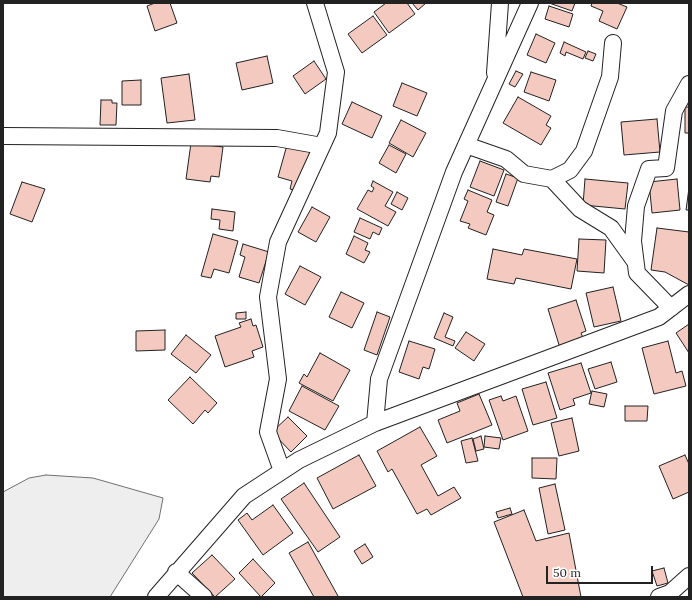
<!DOCTYPE html>
<html>
<head>
<meta charset="utf-8">
<style>
	body { margin:0 }
	#map { position:relative; width:692px; height:600px; overflow:hidden; background:#fff; font-family:Lora,serif }
	canvas { display:block }
	.frame { position:absolute; inset:0; border:4px solid #222; pointer-events:none }
	.scale { position:absolute; left:546px; top:566px; width:107px; height:18px; box-sizing:border-box; border:2px solid #222; border-top:0; padding-left:5px; font-size:12px; line-height:14px; white-space:nowrap; color:#222; -webkit-text-stroke:3px #fff; paint-order:stroke }
</style>
</head>
<body>
<div id="map">
<canvas width="692" height="600"></canvas>
<div class="frame"></div>
<div class="scale">50 m</div>
</div>
<script>
const ctx = document.querySelector('canvas').getContext('2d');
ctx.lineJoin = 'round';
function fill(path, color) {
  ctx.fillStyle = color;
  ctx.fill(path, 'evenodd');
}
function poly(rows) {
  const path = new Path2D();
  for (const r of rows) {
    path.moveTo(r[0], r[1]);
    for (let i = 2; i < r.length; i += 2) path.lineTo(r[i], r[i + 1]);
  }
  return path;
}
function stroke(path, color, width, dash) {
  ctx.strokeStyle = color;
  ctx.lineWidth = width;
  ctx.lineCap = dash ? 'butt' : 'round';
  ctx.setLineDash(dash || []);
  ctx.stroke(path);
}
const green = poly([
	[46,475,93,478,163,498,159,519,110,597,3,597,3,492,29,478,46,475]
]);
fill(green, '#eee');
stroke(green, '#6f6f6f', 1);
const building = poly([
	[155,3,170,3,177,23,155,31,147,6,155,3],
	[386,3,407,3,415,14,389,33,374,12,386,3],
	[412,3,426,3,418,10,412,3],
	[549,3,575,3,572,11,549,3],
	[592,3,617,3,627,7,617,29,599,21,603,11,591,6,592,3],
	[549,6,573,14,569,27,545,19,549,6],
	[373,16,387,35,362,53,348,34,373,16],
	[536,34,555,43,546,63,527,55,536,34],
	[564,42,586,52,583,59,566,52,565,56,560,53,564,42],
	[588,51,596,54,593,61,585,58,588,51],
	[267,56,273,83,242,90,236,63,267,56],
	[314,61,326,79,305,94,293,76,314,61],
	[516,71,523,74,515,87,509,84,516,71],
	[531,72,556,80,549,101,524,92,531,72],
	[189,74,195,120,167,123,161,78,189,74],
	[141,80,141,105,122,105,122,81,141,80],
	[402,83,427,93,417,116,393,106,402,83],
	[518,97,551,116,546,125,551,128,541,145,503,123,518,97],
	[101,100,112,100,112,103,117,103,116,125,100,125,101,100],
	[352,102,382,116,372,138,342,124,352,102],
	[685,107,689,107,689,133,685,133,685,107],
	[657,119,660,152,624,155,621,122,657,119],
	[401,120,426,133,413,157,389,143,401,120],
	[191,143,223,147,219,177,211,176,210,182,186,179,191,143],
	[287,145,311,151,300,192,290,189,292,181,278,177,287,145],
	[389,145,406,154,396,173,379,163,389,145],
	[480,161,504,170,494,196,470,187,480,161],
	[506,174,518,178,508,206,496,202,506,174],
	[585,179,628,183,625,209,583,205,585,179],
	[677,179,680,210,652,213,649,182,677,179],
	[373,181,393,192,385,206,396,212,388,226,357,209,368,190,372,192,374,188,371,186,373,181],
	[22,182,45,189,32,222,10,214,22,182],
	[689,188,689,210,686,210,689,188],
	[468,190,492,200,487,212,494,215,486,235,468,228,470,224,460,221,468,201,464,199,468,190],
	[397,192,408,198,402,210,391,204,397,192],
	[312,207,330,217,316,242,298,232,312,207],
	[212,209,235,212,233,231,219,229,220,220,211,219,212,209],
	[360,218,382,228,379,235,373,232,370,239,354,232,360,218],
	[657,228,689,232,689,285,665,272,651,270,657,228],
	[213,234,238,241,229,273,214,269,211,278,201,276,213,234],
	[354,236,368,243,365,250,370,252,364,263,346,254,354,236],
	[579,239,606,240,604,273,577,271,579,239],
	[243,244,269,252,259,283,239,277,245,257,240,255,243,244],
	[493,249,522,255,524,249,577,259,571,289,516,278,514,284,487,279,493,249],
	[300,266,321,277,305,305,285,294,300,266],
	[613,287,621,321,594,327,586,293,613,287],
	[341,292,364,303,352,328,329,317,341,292],
	[576,300,586,331,581,333,584,340,560,348,548,309,576,300],
	[246,312,246,319,236,319,236,313,246,312],
	[377,312,390,317,377,355,364,350,377,312],
	[444,313,453,317,445,337,455,341,453,346,434,338,444,313],
	[251,319,253,326,256,325,263,347,252,351,254,357,225,367,215,336,241,327,239,323,251,319],
	[689,324,689,353,676,333,689,324],
	[165,330,165,350,136,351,136,331,165,330],
	[466,332,485,344,474,361,455,348,466,332],
	[186,335,211,355,196,373,171,354,186,335],
	[409,341,435,349,429,369,423,367,419,379,399,372,409,341],
	[668,341,676,373,682,371,686,386,654,394,642,348,668,341],
	[320,353,350,370,333,401,299,383,304,374,307,377,320,353],
	[611,362,617,382,595,389,588,369,611,362],
	[581,363,591,393,573,399,575,405,560,410,548,373,581,363],
	[190,377,217,403,208,413,205,410,193,424,168,400,190,377],
	[546,382,557,418,533,425,522,389,546,382],
	[302,386,339,406,325,430,289,411,302,386],
	[592,391,607,394,604,407,589,404,592,391],
	[479,394,492,425,447,443,438,420,460,411,457,403,479,394],
	[501,396,503,401,516,396,528,431,503,440,489,400,501,396],
	[625,406,648,406,647,421,625,421,625,406],
	[288,417,307,436,291,452,272,432,288,417],
	[572,418,579,451,559,456,551,423,572,418],
	[420,427,437,456,421,465,438,496,454,487,461,498,431,515,427,509,417,514,392,469,388,472,377,451,420,427],
	[481,436,484,449,476,451,473,439,481,436],
	[485,436,501,438,499,449,484,447,485,436],
	[472,438,478,461,466,463,461,441,472,438],
	[359,455,376,486,333,509,317,478,359,455],
	[685,455,689,464,689,492,673,499,659,466,685,455],
	[532,458,557,458,556,479,532,478,532,458],
	[304,483,340,537,318,552,281,499,304,483],
	[555,484,565,530,548,534,539,488,555,484],
	[273,505,293,533,263,555,238,520,247,513,252,520,273,505],
	[510,508,512,514,498,518,496,512,510,508],
	[524,510,536,541,569,533,581,597,523,597,494,522,524,510],
	[308,542,338,596,336,597,314,597,289,553,308,542],
	[365,544,373,557,362,564,354,551,365,544],
	[212,555,235,579,215,597,192,573,212,555],
	[253,559,275,583,261,597,239,573,253,559],
	[664,568,668,583,657,586,652,571,664,568]
]);
fill(building, '#f3c9c0');
stroke(building, '#222', 1);
const minor = poly([
	[495,73,500,3],
	[3,136,277,138,322,146],
	[466,145,506,159,524,174,552,179,570,170,584,151,610,77,613,43],
	[552,179,580,209,611,228,634,260],
	[671,308,637,273,633,241,636,206,649,169,666,168,674,111,689,84],
	[375,423,379,379,454,172,530,3],
	[282,471,268,432,278,379,268,297,278,242,328,133,336,72,315,3],
	[176,572,204,597],
	[156,597,244,496,299,460,375,423,659,317,689,294],
	[659,597,670,593,689,576]
]);
stroke(minor, '#222', 18);
stroke(minor, '#fff', 16);
</script>
</body>
</html>
